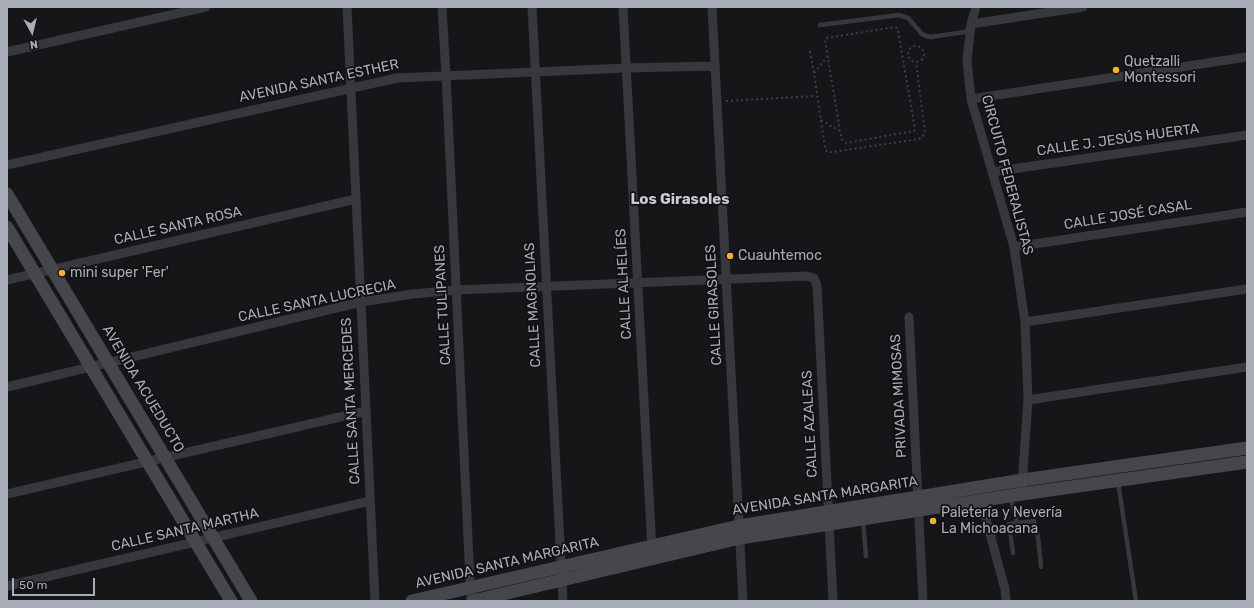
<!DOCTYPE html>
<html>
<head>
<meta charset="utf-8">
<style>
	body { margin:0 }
	#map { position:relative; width:1254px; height:608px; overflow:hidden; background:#161618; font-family:Rubik,sans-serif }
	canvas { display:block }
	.frame { position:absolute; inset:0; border:8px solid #a8adb8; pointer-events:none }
	.north { position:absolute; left:12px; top:12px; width:40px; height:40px; -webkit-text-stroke:3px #111113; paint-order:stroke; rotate:172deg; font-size:11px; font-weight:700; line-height:16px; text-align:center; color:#a8adb8 }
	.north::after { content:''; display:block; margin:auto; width:14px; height:18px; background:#a8adb8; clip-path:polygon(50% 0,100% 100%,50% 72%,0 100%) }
	.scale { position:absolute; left:12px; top:578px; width:83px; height:18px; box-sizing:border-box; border:2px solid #a8adb8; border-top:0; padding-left:5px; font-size:12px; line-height:14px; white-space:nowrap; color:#a8adb8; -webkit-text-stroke:3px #111113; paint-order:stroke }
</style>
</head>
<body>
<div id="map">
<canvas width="1254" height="608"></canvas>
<div class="frame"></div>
<div class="north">N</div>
<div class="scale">50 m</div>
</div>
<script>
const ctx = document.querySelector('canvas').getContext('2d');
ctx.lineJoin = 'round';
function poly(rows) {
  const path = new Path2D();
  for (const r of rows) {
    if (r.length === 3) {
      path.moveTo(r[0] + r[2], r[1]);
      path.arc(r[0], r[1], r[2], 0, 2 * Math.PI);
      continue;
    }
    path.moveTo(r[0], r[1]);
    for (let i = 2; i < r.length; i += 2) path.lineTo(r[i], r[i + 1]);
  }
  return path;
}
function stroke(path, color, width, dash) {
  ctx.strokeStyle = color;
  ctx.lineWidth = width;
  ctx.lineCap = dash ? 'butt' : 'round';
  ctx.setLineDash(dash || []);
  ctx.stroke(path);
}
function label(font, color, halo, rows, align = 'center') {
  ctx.font = font + ' Rubik,sans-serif';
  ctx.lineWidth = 3.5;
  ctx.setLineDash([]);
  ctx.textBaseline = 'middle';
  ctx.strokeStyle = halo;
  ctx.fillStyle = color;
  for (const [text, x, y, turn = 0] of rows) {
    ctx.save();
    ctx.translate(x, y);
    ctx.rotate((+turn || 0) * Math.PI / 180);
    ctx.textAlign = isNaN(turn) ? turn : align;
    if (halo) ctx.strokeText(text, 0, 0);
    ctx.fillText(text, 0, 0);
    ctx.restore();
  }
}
stroke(poly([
	[916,54,8],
	[810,51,814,73],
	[828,56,814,73,825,148,827,152,833,152,919,139,923,136,925,132,916,62],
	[726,101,816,96],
	[821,120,840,131,842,140,846,143,914,131,915,129,898,31,897,28,895,27,826,38,825,40,840,131]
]), '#3d3f44', 2, [2, 3]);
stroke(poly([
	[820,25,899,15,908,18,922,34,926,36,931,37,971,31],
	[1118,482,1136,601],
	[1011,498,1017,523,1034,521,1038,536,1041,567],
	[863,520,866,556],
	[1013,553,1009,524,1017,523]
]), '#37383d', 4.5);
stroke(poly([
	[347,7,375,601],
	[442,7,446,75,471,601],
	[532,7,563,601],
	[623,7,652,551],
	[712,7,743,601],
	[976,7,971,24,967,60,971,99,1014,247,1025,322,1028,400,1022,485],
	[971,24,1083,7],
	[7,52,206,7],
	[971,99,1247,57],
	[7,165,397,78,626,68,715,66],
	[992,172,1247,135],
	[1014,247,1247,212],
	[7,280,356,199],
	[909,317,923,601],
	[1025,322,1247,289],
	[7,387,361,302,413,294,456,290,806,276,814,278,817,286,833,601],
	[1028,400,1247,367],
	[7,494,366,411],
	[981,501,1005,589,1006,601],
	[7,586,370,501]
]), '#37383d', 9);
stroke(poly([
	[7,194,251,601],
	[7,227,231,601],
	[412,601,739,526,1023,480,1247,448],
	[473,601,740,538,1022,494,1247,462]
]), '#45474d', 13);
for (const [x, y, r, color] of [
	[1116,70,4,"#f2b134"],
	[730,256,4,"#f2b134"],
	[62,273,4,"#f2b134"],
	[933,521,4,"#f2b134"]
]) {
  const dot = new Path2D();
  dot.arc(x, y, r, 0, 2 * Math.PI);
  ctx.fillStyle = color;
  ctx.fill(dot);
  stroke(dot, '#111113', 1.5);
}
label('14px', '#a8adb8', '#111113', [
	["Quetzalli",1124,62],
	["Montessori",1124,78],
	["Cuauhtemoc",738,256],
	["mini super 'Fer'",70,273],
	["Paletería y Nevería",941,513],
	["La Michoacana",941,529]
], 'left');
label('14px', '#a8adb8', '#111113', [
	["AVENIDA SANTA ESTHER",319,81,-12],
	["CALLE J. JESÚS HUERTA",1118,140,-8],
	["CIRCUITO FEDERALISTAS",1007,175,75],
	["CALLE JOSÉ CASAL",1128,215,-9],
	["CALLE SANTA ROSA",178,226,-13],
	["CALLE ALHELÍES",624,284,-93],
	["CALLE SANTA LUCRECIA",317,301,-12],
	["CALLE TULIPANES",443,305,-93],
	["CALLE MAGNOLIAS",533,305,-93],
	["CALLE GIRASOLES",714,305,-93],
	["AVENIDA ACUEDUCTO",143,389,59],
	["PRIVADA MIMOSAS",899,396,-93],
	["CALLE SANTA MERCEDES",351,401,-93],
	["CALLE AZALEAS",810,424,-93],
	["AVENIDA SANTA MARGARITA",825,496,-9],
	["CALLE SANTA MARTHA",185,530,-13],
	["AVENIDA SANTA MARGARITA",507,563,-13]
]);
label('bold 15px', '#c9ccd4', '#111113', [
	["Los Girasoles",680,200]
]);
</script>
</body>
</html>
